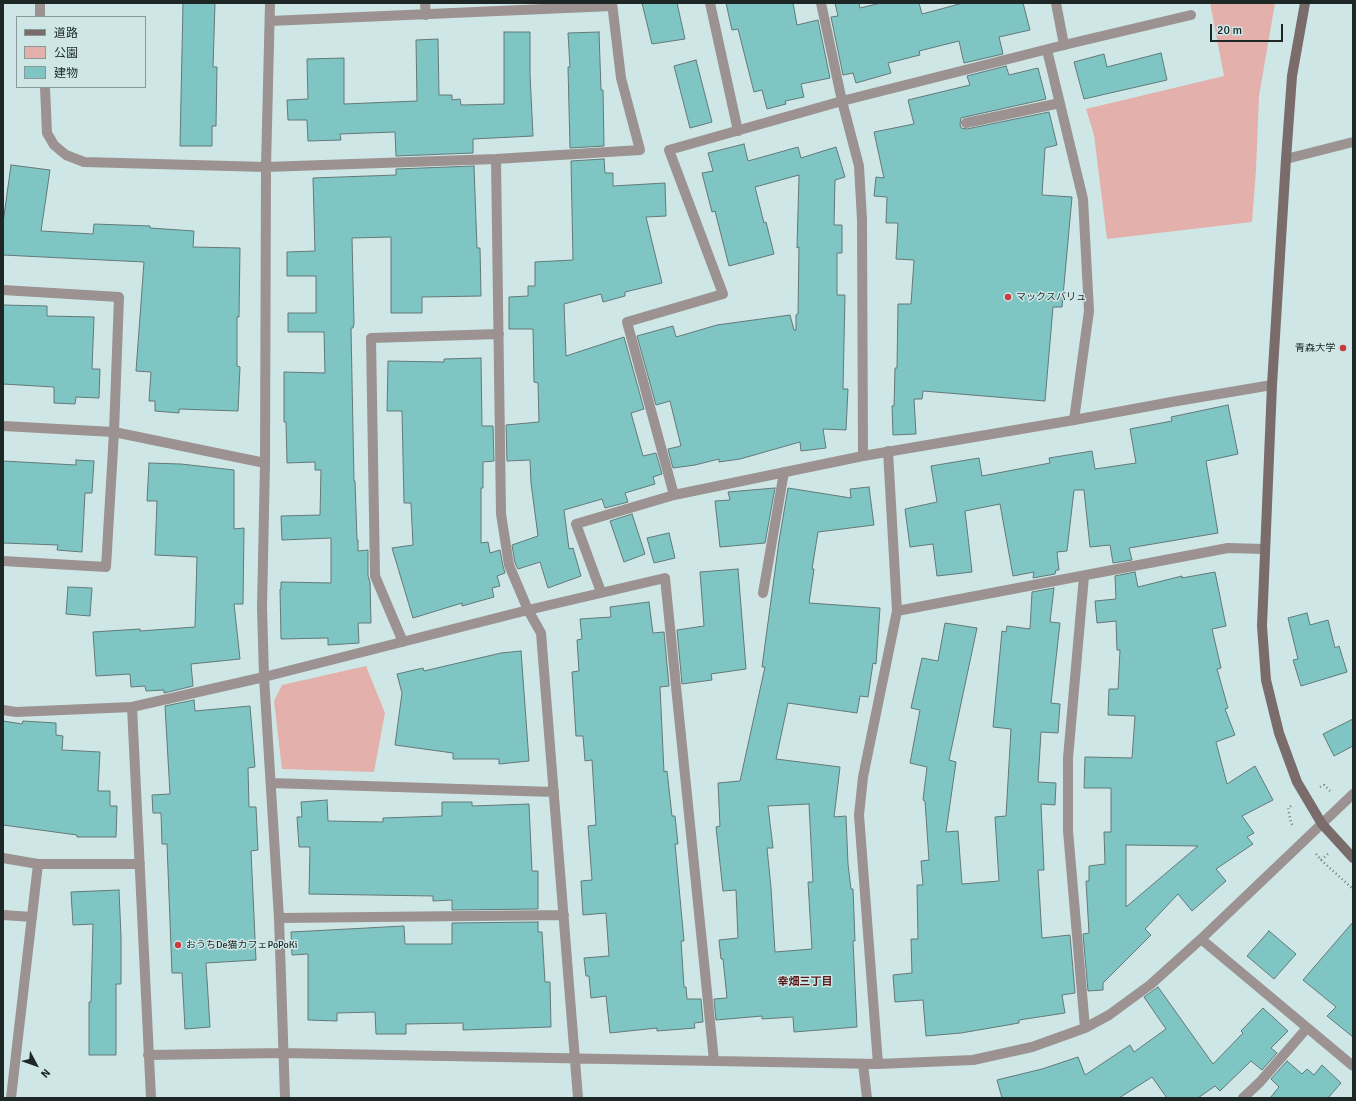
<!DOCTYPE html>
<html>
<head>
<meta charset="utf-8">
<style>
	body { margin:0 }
	#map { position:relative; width:1356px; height:1101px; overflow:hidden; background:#cee7e6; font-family:Signika,"Noto Sans JP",sans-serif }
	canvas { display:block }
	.frame { position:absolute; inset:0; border:4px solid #1d2726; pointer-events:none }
	.legend { position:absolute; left:16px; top:16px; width:130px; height:72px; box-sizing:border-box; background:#cee7e6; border:1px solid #879a99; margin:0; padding:5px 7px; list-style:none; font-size:12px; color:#1d2726 }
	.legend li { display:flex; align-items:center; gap:8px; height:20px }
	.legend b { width:20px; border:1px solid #879a99 }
	.north { position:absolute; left:16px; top:1045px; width:40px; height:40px; -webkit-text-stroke:3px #cee7e6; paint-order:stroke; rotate:131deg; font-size:11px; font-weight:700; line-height:16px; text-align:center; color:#1d2726 }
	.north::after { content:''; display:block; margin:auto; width:14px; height:18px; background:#1d2726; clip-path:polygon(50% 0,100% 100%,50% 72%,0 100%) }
	.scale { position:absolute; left:1210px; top:24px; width:73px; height:18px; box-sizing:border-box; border:2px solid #1d2726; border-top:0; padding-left:5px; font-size:12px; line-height:14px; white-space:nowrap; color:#1d2726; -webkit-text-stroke:3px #cee7e6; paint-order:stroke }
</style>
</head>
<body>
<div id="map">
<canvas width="1356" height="1101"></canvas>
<div class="frame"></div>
<ul class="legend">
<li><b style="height:5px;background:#7a6c6b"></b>道路</li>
<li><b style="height:11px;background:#e3b0ab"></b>公園</li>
<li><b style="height:11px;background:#7fc5c3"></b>建物</li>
</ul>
<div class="north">N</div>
<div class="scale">20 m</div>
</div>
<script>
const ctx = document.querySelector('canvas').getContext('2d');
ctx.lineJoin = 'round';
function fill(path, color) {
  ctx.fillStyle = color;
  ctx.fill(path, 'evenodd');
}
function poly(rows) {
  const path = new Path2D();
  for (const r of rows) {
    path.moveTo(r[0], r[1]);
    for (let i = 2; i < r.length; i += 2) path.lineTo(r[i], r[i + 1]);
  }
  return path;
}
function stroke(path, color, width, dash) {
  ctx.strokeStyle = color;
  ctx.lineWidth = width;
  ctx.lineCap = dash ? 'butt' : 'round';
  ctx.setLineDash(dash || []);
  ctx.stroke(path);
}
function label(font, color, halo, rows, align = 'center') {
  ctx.font = font + ' Signika,"Noto Sans JP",sans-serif';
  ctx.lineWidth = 3;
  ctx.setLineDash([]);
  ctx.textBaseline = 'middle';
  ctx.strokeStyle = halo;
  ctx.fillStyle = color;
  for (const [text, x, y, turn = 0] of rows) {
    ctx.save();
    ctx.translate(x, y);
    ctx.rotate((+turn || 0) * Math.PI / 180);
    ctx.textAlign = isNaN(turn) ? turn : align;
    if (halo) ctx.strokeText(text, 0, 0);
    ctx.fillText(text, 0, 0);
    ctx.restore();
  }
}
fill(poly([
	[1210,3,1275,3,1259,96,1256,170,1252,222,1107,239,1094,135,1086,109,1224,76],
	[366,666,385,713,374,772,282,769,274,701,282,685]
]), '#e3b0ab');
const building = poly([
	[183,3,215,3,213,67,217,67,216,126,212,126,212,146,180,146,183,3],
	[642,3,677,3,685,39,652,44,642,3],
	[726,3,793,3,797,25,818,20,830,78,801,84,804,97,785,101,786,104,767,109,762,90,754,92,738,29,732,30,726,3],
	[835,3,859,3,860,8,881,3,919,3,922,14,963,3,1023,3,1030,30,999,37,1003,54,964,63,959,41,919,51,920,55,888,63,891,73,856,83,853,73,843,75,831,17,838,16,835,3],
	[504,32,530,32,530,74,533,136,473,139,473,153,396,156,395,132,340,134,341,140,308,141,307,120,288,120,287,100,308,99,307,59,344,58,344,104,417,101,416,40,438,39,439,95,452,95,452,100,460,99,461,105,504,104,504,32],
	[599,32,601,90,603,90,604,146,570,148,568,67,570,67,568,33,599,32],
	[1161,53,1167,80,1084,99,1074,62,1104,54,1107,67,1161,53],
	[696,60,712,122,690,128,674,66,696,60],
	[1006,66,1009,75,1038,68,1046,99,965,117,961,118,960,124,961,128,967,129,1049,112,1057,145,1045,148,1042,195,1072,197,1062,307,1053,307,1045,401,923,391,922,399,914,399,916,434,893,435,892,406,894,406,895,368,897,368,898,304,911,304,914,260,896,259,898,223,886,223,887,197,874,196,876,177,884,178,874,132,914,124,908,100,970,85,967,76,1006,66],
	[744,144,748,161,798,147,801,158,836,147,845,177,835,180,834,225,842,225,842,253,837,253,837,295,845,295,843,389,848,389,846,430,823,429,826,448,801,451,800,442,740,459,719,462,719,459,695,465,673,468,668,449,681,446,670,401,656,405,637,336,673,326,676,337,717,325,790,315,794,330,796,330,796,315,798,314,799,247,797,248,799,175,755,187,764,223,766,222,774,254,729,266,715,211,712,212,702,173,713,171,708,153,744,144],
	[604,159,605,173,613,173,613,186,665,183,666,216,646,217,662,283,625,292,625,296,603,302,601,294,564,304,566,356,624,337,644,409,631,413,643,456,656,453,662,474,653,477,655,484,625,493,628,502,605,508,602,499,564,510,569,549,573,548,581,576,548,588,540,562,518,569,515,563,512,545,538,536,531,483,530,460,507,461,506,425,539,422,538,383,534,382,533,329,509,329,509,297,528,296,528,286,535,286,535,262,573,260,571,161,604,159],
	[11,165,50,170,41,231,93,234,94,224,150,226,150,228,194,231,193,247,240,248,239,317,237,317,237,366,240,367,238,411,179,409,179,413,155,411,155,401,149,401,151,372,136,371,144,262,3,255,3,223,11,165],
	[474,166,477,248,480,248,481,296,422,297,422,313,391,313,391,237,352,238,354,323,353,328,351,328,354,481,355,481,357,540,358,540,358,551,368,550,368,576,370,582,371,623,358,623,359,643,328,645,328,638,281,639,280,589,281,589,281,582,331,583,331,538,282,540,281,516,320,515,321,470,315,470,315,462,287,463,286,422,284,422,284,372,325,373,324,332,288,332,288,313,316,313,316,276,287,276,287,252,315,251,313,178,396,175,396,169,474,166],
	[3,305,47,306,47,316,94,317,92,369,100,369,99,398,76,397,75,404,54,403,54,387,3,384,3,305],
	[481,358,482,426,493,426,494,461,483,462,483,488,481,488,481,543,488,542,490,553,500,550,503,566,505,573,497,576,500,586,492,588,494,597,462,606,462,603,413,618,392,548,413,545,411,503,404,503,402,411,387,411,388,361,444,362,444,359,481,358],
	[1228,405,1238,454,1206,461,1218,533,1129,548,1132,560,1113,563,1110,545,1090,547,1084,490,1074,490,1067,551,1057,552,1059,570,1056,570,1055,574,1033,578,1034,572,1013,576,1000,504,965,511,972,572,937,576,933,544,910,547,905,509,937,502,931,466,979,458,982,476,1050,463,1049,458,1092,451,1095,469,1136,463,1130,429,1172,421,1171,417,1228,405],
	[76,460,94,461,92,493,85,493,82,552,57,550,58,545,3,543,3,461,76,465,76,460],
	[149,463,181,464,234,470,234,529,244,528,243,604,234,604,240,659,191,664,193,686,164,693,164,690,146,691,145,686,131,687,130,674,96,676,93,632,140,629,140,631,195,627,197,557,155,555,157,501,147,501,149,463],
	[869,487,874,525,818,532,812,569,814,569,809,603,880,608,876,664,873,663,868,697,860,696,857,713,788,703,776,759,840,767,834,817,846,816,848,864,851,889,853,889,855,941,853,941,857,1027,794,1032,793,1017,762,1019,762,1016,716,1020,714,999,727,998,723,959,721,959,719,940,738,938,736,890,723,891,716,827,720,826,718,783,740,781,765,667,762,667,779,541,788,488,851,498,850,489,869,487],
	[809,804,813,882,808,882,812,949,775,952,771,888,767,848,773,848,768,806,809,804],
	[775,488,765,543,720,547,715,501,730,500,728,492,775,488],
	[632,514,645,554,624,562,610,521,632,514],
	[669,533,675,558,654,563,647,538,669,533],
	[738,569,746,669,711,674,712,680,682,684,677,630,704,626,700,572,738,569],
	[1135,572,1138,587,1182,576,1182,578,1215,572,1226,626,1212,629,1221,668,1217,669,1228,708,1225,709,1235,735,1216,742,1227,784,1255,766,1273,800,1242,816,1254,833,1247,837,1253,844,1216,869,1226,881,1192,911,1178,894,1145,929,1151,935,1103,983,1103,990,1088,991,1083,934,1089,933,1086,881,1089,881,1089,866,1105,864,1104,832,1111,832,1111,788,1084,788,1085,757,1132,758,1135,716,1108,715,1109,689,1118,689,1120,650,1117,650,1116,621,1097,623,1095,601,1116,599,1115,576,1135,572],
	[1126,845,1198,846,1126,907,1126,845],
	[68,587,92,588,90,616,66,614,68,587],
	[1054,588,1050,622,1060,623,1051,703,1060,704,1058,733,1041,732,1038,782,1056,783,1055,805,1041,804,1044,870,1038,870,1042,938,1070,935,1075,993,1062,995,1065,1013,1019,1020,1019,1023,961,1033,926,1036,923,1000,895,1002,893,975,912,973,911,939,918,939,917,885,923,885,921,861,929,860,925,801,923,800,927,767,910,763,920,710,911,708,922,658,938,661,945,623,977,628,949,760,956,762,946,832,958,831,962,884,999,881,995,817,1006,816,1011,729,993,727,1002,631,1006,632,1007,626,1030,629,1032,592,1054,588],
	[649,602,653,633,664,632,669,686,660,687,664,772,667,771,672,816,675,816,678,844,675,844,684,941,681,941,684,987,686,987,687,999,701,999,703,1022,694,1023,695,1028,657,1031,657,1028,610,1033,606,996,591,998,589,976,586,976,584,958,609,956,606,913,583,915,581,881,592,880,588,826,596,825,592,760,585,761,583,736,576,736,572,672,579,671,577,640,582,639,580,619,611,617,610,607,649,602],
	[1307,613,1310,625,1328,620,1335,648,1339,646,1347,672,1301,686,1293,660,1298,659,1288,618,1307,613],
	[521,651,529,761,499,764,499,759,453,759,453,753,395,745,402,693,397,674,423,668,424,671,501,653,521,651],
	[194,700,195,711,250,706,255,767,248,768,249,807,256,807,258,850,251,851,256,960,206,963,210,1027,185,1029,182,973,172,973,167,844,162,844,161,813,153,813,152,795,170,794,165,706,194,700],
	[1353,719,1353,746,1334,756,1323,734,1353,719],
	[3,721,22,724,23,721,56,723,56,735,63,736,62,750,100,752,98,791,110,791,110,806,117,806,116,837,77,837,77,835,3,825,3,721],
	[327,800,328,821,383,822,383,818,442,816,442,802,472,802,472,806,529,804,532,871,538,871,538,909,452,910,452,900,433,901,433,896,309,894,310,847,299,847,297,817,302,817,301,802,327,800],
	[119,890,121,937,121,984,116,984,116,1055,89,1055,89,1002,91,1002,93,924,73,925,71,892,119,890],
	[538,922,538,932,542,932,545,982,550,982,551,1027,463,1030,463,1023,406,1024,406,1034,376,1034,375,1012,337,1013,337,1021,308,1020,308,954,292,955,291,932,404,926,405,944,452,944,452,923,538,922],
	[1353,922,1353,1037,1327,1016,1336,1007,1303,980,1353,922],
	[1269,931,1296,954,1274,979,1247,956,1269,931],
	[1158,987,1213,1064,1243,1033,1241,1031,1263,1008,1288,1031,1271,1048,1277,1053,1262,1070,1251,1061,1220,1091,1215,1086,1198,1098,1167,1098,1152,1077,1119,1098,1002,1098,997,1080,1042,1069,1078,1057,1085,1075,1130,1045,1134,1052,1166,1029,1144,997,1158,987],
	[1287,1061,1302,1074,1307,1069,1314,1075,1322,1065,1341,1083,1328,1098,1270,1098,1279,1087,1271,1079,1287,1061]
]);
fill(building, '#7fc5c3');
stroke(building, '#627978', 1);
stroke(poly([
	[1320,787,1324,785,1330,791],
	[1291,806,1288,808,1291,823,1294,827],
	[1316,854,1321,860,1328,854],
	[1321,860,1353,889]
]), '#6d7e7d', 2.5, [1, 3]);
stroke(poly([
	[1064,45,1191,15],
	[1047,50,1083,199,1089,311,1074,420],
	[966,123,1060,103],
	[1286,159,1353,142],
	[763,593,784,472],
	[3,915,32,917]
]), '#9b9291', 10);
stroke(poly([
	[40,3,40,17],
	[270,3,266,167,265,463,262,607,264,677,279,918,285,1098],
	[425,3,426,15],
	[710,3,738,131],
	[270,21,612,6],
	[45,87,47,133,54,145,66,155,84,162,266,167,496,159,640,150,621,78,612,3],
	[496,159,501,514,509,565,528,610,541,633,578,1098],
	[3,290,119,297,114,432,106,567,3,561],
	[3,426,114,432,265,463],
	[863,456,862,220,859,166,842,101,1064,45,1056,3],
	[674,495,627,322,723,294,669,150,842,101,821,3],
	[1084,576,1068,758,1068,831,1085,1028],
	[601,592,576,524,674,495,863,456,1074,420,1177,401,1272,385],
	[897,611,1228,548,1264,549],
	[403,642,375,576,371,338,499,334],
	[132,707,151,1098],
	[3,710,16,712,132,707,264,677,528,610,665,578,714,1061],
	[271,783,554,792],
	[3,858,38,864,140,864],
	[279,918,564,915],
	[1201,939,1353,1066],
	[148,1055,282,1053,878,1064,973,1060,1032,1047,1085,1028,1109,1015,1150,985,1201,939,1353,794],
	[863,1064,867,1098],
	[878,1064,859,815,863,777,897,611,888,451],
	[11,1098,38,864],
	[1243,1098,1260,1082,1307,1028]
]), '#9b9291', 10);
stroke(poly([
	[1305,3,1292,76,1286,159,1272,385,1262,626,1266,680,1279,733,1297,782,1322,824,1353,858]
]), '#7a6c6b', 10);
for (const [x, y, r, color] of [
	[1008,297,4,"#ca3b3d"],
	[1343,348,4,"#ca3b3d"],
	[178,945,4,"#ca3b3d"]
]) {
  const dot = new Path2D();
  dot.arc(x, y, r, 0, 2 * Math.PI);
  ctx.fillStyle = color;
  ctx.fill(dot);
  stroke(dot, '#cee7e6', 1.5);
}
label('10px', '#1d2726', '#cee7e6', [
	["マックスバリュ",1016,297],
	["青森大学",1335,348,"right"],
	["おうちDe猫カフェPoPoKi",186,945]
], 'left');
label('bold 11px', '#5a1516', '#cee7e6', [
	["幸畑三丁目",805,982]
]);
</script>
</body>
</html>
